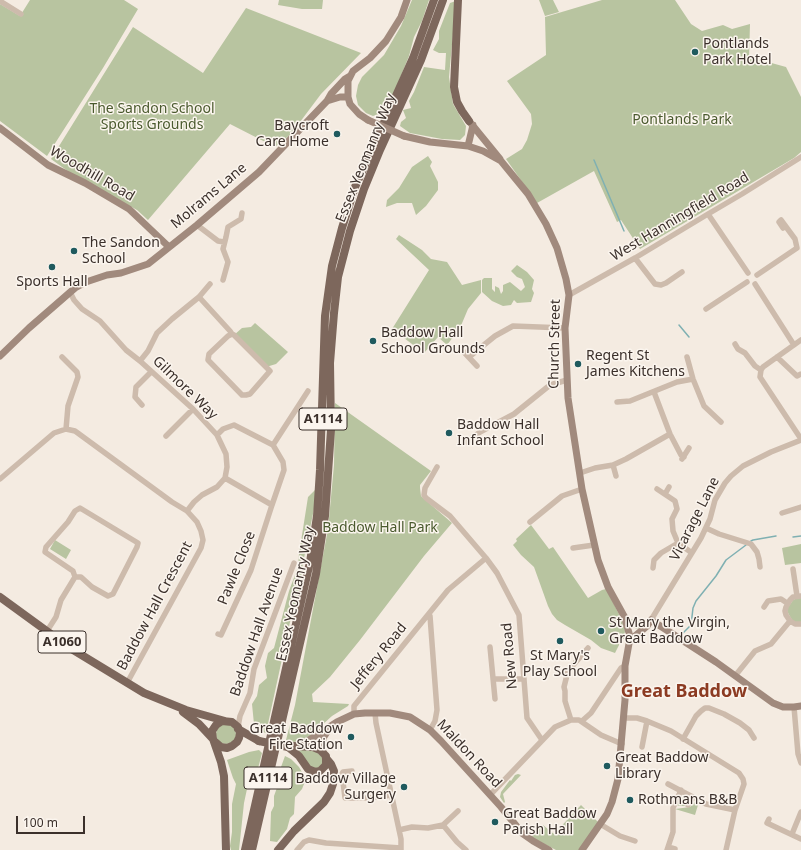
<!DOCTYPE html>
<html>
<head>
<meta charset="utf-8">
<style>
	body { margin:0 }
	#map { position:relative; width:801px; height:850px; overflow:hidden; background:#f4ebe1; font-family:"Noto Sans",sans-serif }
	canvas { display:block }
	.scale { position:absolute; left:16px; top:816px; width:69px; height:18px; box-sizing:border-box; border:2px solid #3b302b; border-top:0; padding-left:5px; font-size:12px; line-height:14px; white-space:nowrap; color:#3b302b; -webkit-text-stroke:3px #fbf5ee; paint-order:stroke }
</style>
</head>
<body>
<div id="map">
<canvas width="801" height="850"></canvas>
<div class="scale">100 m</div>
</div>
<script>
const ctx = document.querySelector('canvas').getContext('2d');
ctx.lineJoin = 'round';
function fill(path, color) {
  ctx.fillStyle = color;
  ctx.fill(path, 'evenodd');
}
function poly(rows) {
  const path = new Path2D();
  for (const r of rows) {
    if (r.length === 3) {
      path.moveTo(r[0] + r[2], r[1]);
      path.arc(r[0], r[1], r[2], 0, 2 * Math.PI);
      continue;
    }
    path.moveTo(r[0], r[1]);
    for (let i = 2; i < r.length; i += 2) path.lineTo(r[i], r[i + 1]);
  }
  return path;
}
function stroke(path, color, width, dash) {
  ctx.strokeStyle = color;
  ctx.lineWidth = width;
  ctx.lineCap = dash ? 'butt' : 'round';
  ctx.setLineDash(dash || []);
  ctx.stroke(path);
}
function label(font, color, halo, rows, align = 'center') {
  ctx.font = font + ' "Noto Sans",sans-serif';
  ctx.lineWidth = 3;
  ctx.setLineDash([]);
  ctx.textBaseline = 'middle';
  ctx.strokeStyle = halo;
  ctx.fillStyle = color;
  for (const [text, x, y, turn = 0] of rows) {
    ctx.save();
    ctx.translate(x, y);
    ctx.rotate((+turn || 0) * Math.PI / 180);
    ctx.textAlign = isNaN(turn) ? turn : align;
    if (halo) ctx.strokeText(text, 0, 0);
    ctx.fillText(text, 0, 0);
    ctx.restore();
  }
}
fill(poly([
	[30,0,124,0,138,9,103,68,47,156,0,121,0,4,20,16],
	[279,0,323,0,322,9,302,9,278,5],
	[412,0,429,0,422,21,414,37,409,56,393,95,384,112,373,116,366,113,358,105,356,96,358,85,362,77,384,55,401,26],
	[539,0,553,0,559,12,545,16],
	[602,0,675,0,691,24,702,31,723,25,732,29,750,24,749,59,757,59,786,67,801,97,801,152,794,158,640,249,621,220,617,222,594,171,537,203,506,159,522,149,527,140,532,124,531,114,507,81,546,55,545,17],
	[456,1,449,77,453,104,466,126,465,135,460,140,442,139,410,133,400,126,401,122,406,118,403,110,411,108,409,101,414,92,424,67,445,70,446,53,439,53,433,50,439,39,439,31,450,3],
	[246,8,361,53,321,94,291,134,275,147,230,124,148,220,137,210,69,172,51,159,133,27,203,73],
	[428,156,432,162,430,166,438,182,438,190,426,206,416,215,412,203,397,203,386,207,387,200,399,188,412,167],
	[399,235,422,250,431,259,447,262,462,285,481,280,481,293,468,309,460,328,447,345,438,337,424,353,392,329,429,270,396,239],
	[517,265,527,272,534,280,532,289,534,293,531,302,517,303,514,300,511,305,503,306,492,301,482,292,482,280,484,278,492,278,492,289,495,292,495,286,499,288,501,294,503,291,503,285,510,282,521,291,525,287,522,279,517,277,511,271],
	[255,323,288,352,276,364,266,367,234,335,242,328,251,327],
	[335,403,431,471,420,485,420,488,421,496,452,523,424,556,360,640,330,677,312,694,313,702,349,704,348,706,332,716,310,736,302,740,294,742,286,740,295,705,328,529,334,465],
	[315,490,315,504,303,563,298,600,290,622,266,733,259,731,254,724,252,704,257,696,259,685,267,678,265,666,268,653,274,648,289,591,298,567,299,554,308,497],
	[531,525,549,549,553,547,588,598,602,590,606,589,621,618,625,631,624,639,620,638,619,645,615,653,601,648,591,640,565,625,557,620,552,614,548,606,534,567,521,555,513,545,517,541,516,539],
	[55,540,71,550,66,559,50,549],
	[801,544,801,563,785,565,782,548],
	[797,598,801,598,801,622,795,622,792,620,788,613,787,609,793,600],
	[631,619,645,623,639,628,636,629,633,627],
	[226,734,10],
	[297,749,314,750,322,757,323,761,321,767,312,769],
	[259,750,262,753,254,784,247,789,244,803,239,850,231,850,230,846,232,832,232,804,236,784,233,778,227,760,249,752],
	[285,756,291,759,299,767,306,779,302,789,295,797,294,814,290,818,287,829,277,842,270,841,271,812,274,806,274,796,279,782,281,767],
	[518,774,521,775,503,794,505,802,504,803,500,797,501,792,510,780,511,781,515,775],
	[681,796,684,796,690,800,685,806,679,806,677,805],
	[695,802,697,803,698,805,695,815,675,809,690,807],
	[581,805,598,822,579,850,556,850,531,837,543,825,554,834]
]), '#b8c4a0');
stroke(poly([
	[594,160,624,231],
	[679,325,689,337],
	[793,537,801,536],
	[751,541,753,540,776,536],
	[683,633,691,625,693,608,696,601,716,576,726,560,746,545]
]), '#7fb0b2', 1.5);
stroke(poly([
	[0,1,21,14],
	[708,214,748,273],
	[197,225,218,241,224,242],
	[635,258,655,284,661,285,666,283,682,272],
	[757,275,797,248,795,239,781,220,779,222,783,228,785,226],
	[223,280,228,262,223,249,226,237,228,227,241,219,242,213],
	[755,284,794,345],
	[70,292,74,300,82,309,100,321,126,350,140,361,193,409,217,435,226,454,227,467,225,478,217,487,202,495,194,502,187,511],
	[569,295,635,258,708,214,742,194,801,157],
	[199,297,230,331,232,334,234,335,270,371,250,394,246,395,242,395,208,360,209,354,228,336,232,334],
	[706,309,747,282],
	[801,340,763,367,761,370,760,377,801,439],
	[735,344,738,349,745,353,755,366,761,370],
	[462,350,477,366],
	[62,357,77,372,78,377,68,406,66,429],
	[469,357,495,336,513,326,565,328],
	[687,357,693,379,704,406,721,422],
	[777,357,797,376,801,374],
	[140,361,148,351,157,333,172,319,199,297,210,284],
	[654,392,670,434,681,455,684,457],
	[617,402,630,401,677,382,693,379],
	[142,405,135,397,136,387,151,372],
	[217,435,223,429,234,425,273,445,283,462,284,470,272,505,225,478],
	[166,436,193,409],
	[467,442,480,432,514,414,550,385,567,380],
	[273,445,308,391],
	[682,459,689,448],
	[613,465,616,476],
	[437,467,425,488,424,495,426,498,450,516,486,558,497,573,519,615,527,718,542,740],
	[580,473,595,468,613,465,626,459,670,434],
	[0,479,54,433,66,429,75,431,172,502,187,511,197,522,201,531,203,540,201,548,127,683],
	[657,489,675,501,677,509,672,519,673,531,678,543,692,553],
	[665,494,669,487],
	[782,513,801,507],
	[530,522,562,496,582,489],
	[706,528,719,534,751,544,757,552,759,559,760,567],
	[573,548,594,545],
	[653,568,654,560,661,553,678,543],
	[793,569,797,596],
	[801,596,793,597,790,600,786,607,785,611,786,615,790,621,795,624,801,624],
	[764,607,768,601,781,599,787,603],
	[429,614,430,616,437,710,435,721,430,730],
	[651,620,701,538,710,519,715,500,725,483,731,476,743,466,771,452,801,440],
	[47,631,56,617,61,600,75,577,81,577,92,587,108,596,113,594,137,547,138,543,80,508,75,511,68,522,46,547,45,552,73,571,75,577],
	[218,634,221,635,251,570,272,505],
	[490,647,495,699],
	[735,676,755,651,771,644,790,621],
	[493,679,524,679],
	[794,707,798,754,801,763],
	[375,713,376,723,401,839,401,850],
	[354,714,354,706,448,590,486,558],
	[624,718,637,718,647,721,671,731,739,773,743,779,744,784,735,810,726,850],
	[571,720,565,701,565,691,564,687,568,671,588,648],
	[582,721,591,713,621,668,625,666],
	[238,727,240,716,250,693,254,669,294,563],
	[683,739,696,716,701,711,705,708,709,708,724,714,740,723,749,730,754,738],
	[642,747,647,721],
	[352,771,343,772,342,774,345,798,370,798,392,795],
	[668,784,706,804,735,810],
	[490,795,555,727,571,720,579,720,601,735,622,744],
	[688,805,693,797],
	[769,819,767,823,801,839],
	[600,824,620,836,635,841],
	[443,825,458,811],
	[399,830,412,827,428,828,443,825,457,842,466,850],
	[792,834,801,812],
	[668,847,675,849],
	[297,850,304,842,309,840,326,843,401,848],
	[667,850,673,832,673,808,681,790]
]), '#cdbbac', 5.5);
stroke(poly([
	[327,101,331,94,345,79,350,76],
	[368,120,359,114,350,104,348,97,348,81,353,71,370,58,386,41,401,17,407,0],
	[469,121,500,159],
	[0,128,48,165,85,183,129,209,169,247],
	[404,136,430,142,468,146,483,151,501,161,528,194,546,224,557,248,566,279,569,295,565,328,568,398,582,489,598,560,608,587,624,616,629,633,630,638,625,666,625,700,618,779,612,802,607,814,582,850],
	[468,146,473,125],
	[0,356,29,328,75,288,86,282,107,275,121,273,148,264,197,225,259,172,327,101,340,97,348,97],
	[630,638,634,637,647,626,651,620,716,662,773,703,783,707,794,707,801,706],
	[297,745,306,742,337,722,354,714,365,713,390,713,410,717,430,730,441,741,501,807,523,834,533,841,549,850],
	[323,752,322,748,323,738,329,729]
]), '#a18a7d', 7);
stroke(poly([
	[458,0,454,87,457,102,462,111,469,121],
	[0,597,70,648,144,693,186,710,225,721],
	[183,712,199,724,213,739],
	[238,729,259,741],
	[214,741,221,747,227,748,232,746,237,742,239,738,240,733,238,727,232,722,222,721,216,725,212,731,213,739,221,762,224,776,226,850],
	[294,746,313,747,320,750,326,756,326,765,320,771,315,772,308,769,299,756,288,747,294,746],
	[245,850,310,562,317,516,320,470,325,316,332,266,342,228,355,187,413,58,434,0],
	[252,850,316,574,325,516,331,430,330,363,334,313,338,277,350,231,364,189,380,150,421,60,443,0],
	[278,850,294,831,324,802,330,793,333,784,334,771,331,764,326,758]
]), '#7d675c', 8);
stroke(poly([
	[368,120,404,136]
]), '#a18a7d', 7);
stroke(poly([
	[259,741,288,747]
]), '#7d675c', 8);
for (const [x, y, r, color] of [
	[695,52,4,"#1f5a5e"],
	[337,134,4,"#1f5a5e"],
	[74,251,4,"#1f5a5e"],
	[52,267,4,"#1f5a5e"],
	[373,341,4,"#1f5a5e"],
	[578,364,4,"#1f5a5e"],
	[449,433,4,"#1f5a5e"],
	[601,631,4,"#1f5a5e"],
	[560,641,4,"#1f5a5e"],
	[351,737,4,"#1f5a5e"],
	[607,766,4,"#1f5a5e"],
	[404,787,4,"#1f5a5e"],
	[630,800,4,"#1f5a5e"],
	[495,822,4,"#1f5a5e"]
]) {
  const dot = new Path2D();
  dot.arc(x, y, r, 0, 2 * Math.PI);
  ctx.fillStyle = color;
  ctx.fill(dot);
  stroke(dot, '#fbf5ee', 1.5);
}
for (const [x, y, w] of [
	[323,419,48],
	[62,642,48],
	[268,778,48]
]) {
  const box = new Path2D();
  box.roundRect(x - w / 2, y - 11, w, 22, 3);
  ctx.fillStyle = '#fbf5ee';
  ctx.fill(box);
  stroke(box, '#3b302b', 1);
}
label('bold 13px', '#3b302b', null, [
	["A1114",323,419],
	["A1060",62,642],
	["A1114",268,778]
]);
label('14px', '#3b302b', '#fbf5ee', [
	["Pontlands",703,44],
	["Park Hotel",703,60],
	["Baycroft",329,126,"right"],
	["Care Home",329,142,"right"],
	["The Sandon",82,243],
	["School",82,259],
	["Sports Hall",52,282,"center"],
	["Baddow Hall",381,333],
	["School Grounds",381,349],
	["Regent St",586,356],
	["James Kitchens",586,372],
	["Baddow Hall",457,425],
	["Infant School",457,441],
	["St Mary the Virgin,",609,623],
	["Great Baddow",609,639],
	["St Mary's",560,656,"center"],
	["Play School",560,672,"center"],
	["Great Baddow",343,729,"right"],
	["Fire Station",343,745,"right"],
	["Great Baddow",615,758],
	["Library",615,774],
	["Baddow Village",396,779,"right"],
	["Surgery",396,795,"right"],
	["Rothmans B&B",638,800],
	["Great Baddow",503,814],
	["Parish Hall",503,830]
], 'left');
label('14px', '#4a5a2e', '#fbf5ee', [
	["The Sandon School",152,109],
	["Sports Grounds",152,125],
	["Pontlands Park",682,120],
	["Baddow Hall Park",380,528]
]);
label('14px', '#3b302b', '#fbf5ee', [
	["Essex Yeomanry Way",366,158,-68],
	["Woodhill Road",92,174,30],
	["Molrams Lane",209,196,-40],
	["West Hanningfield Road",680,217,-31],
	["Church Street",555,344,-89],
	["Gilmore Way",185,388,44],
	["Vicarage Lane",695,519,-63],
	["Pawle Close",237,568,-68],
	["Essex Yeomanry Way",296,594,-78],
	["Baddow Hall Crescent",155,606,-62],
	["Baddow Hall Avenue",257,632,-71],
	["Jeffery Road",379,656,-51],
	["New Road",510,656,-95],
	["Maldon Road",469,754,47]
]);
label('bold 18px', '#8c3b22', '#fbf5ee', [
	["Great Baddow",684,692]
]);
</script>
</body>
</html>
